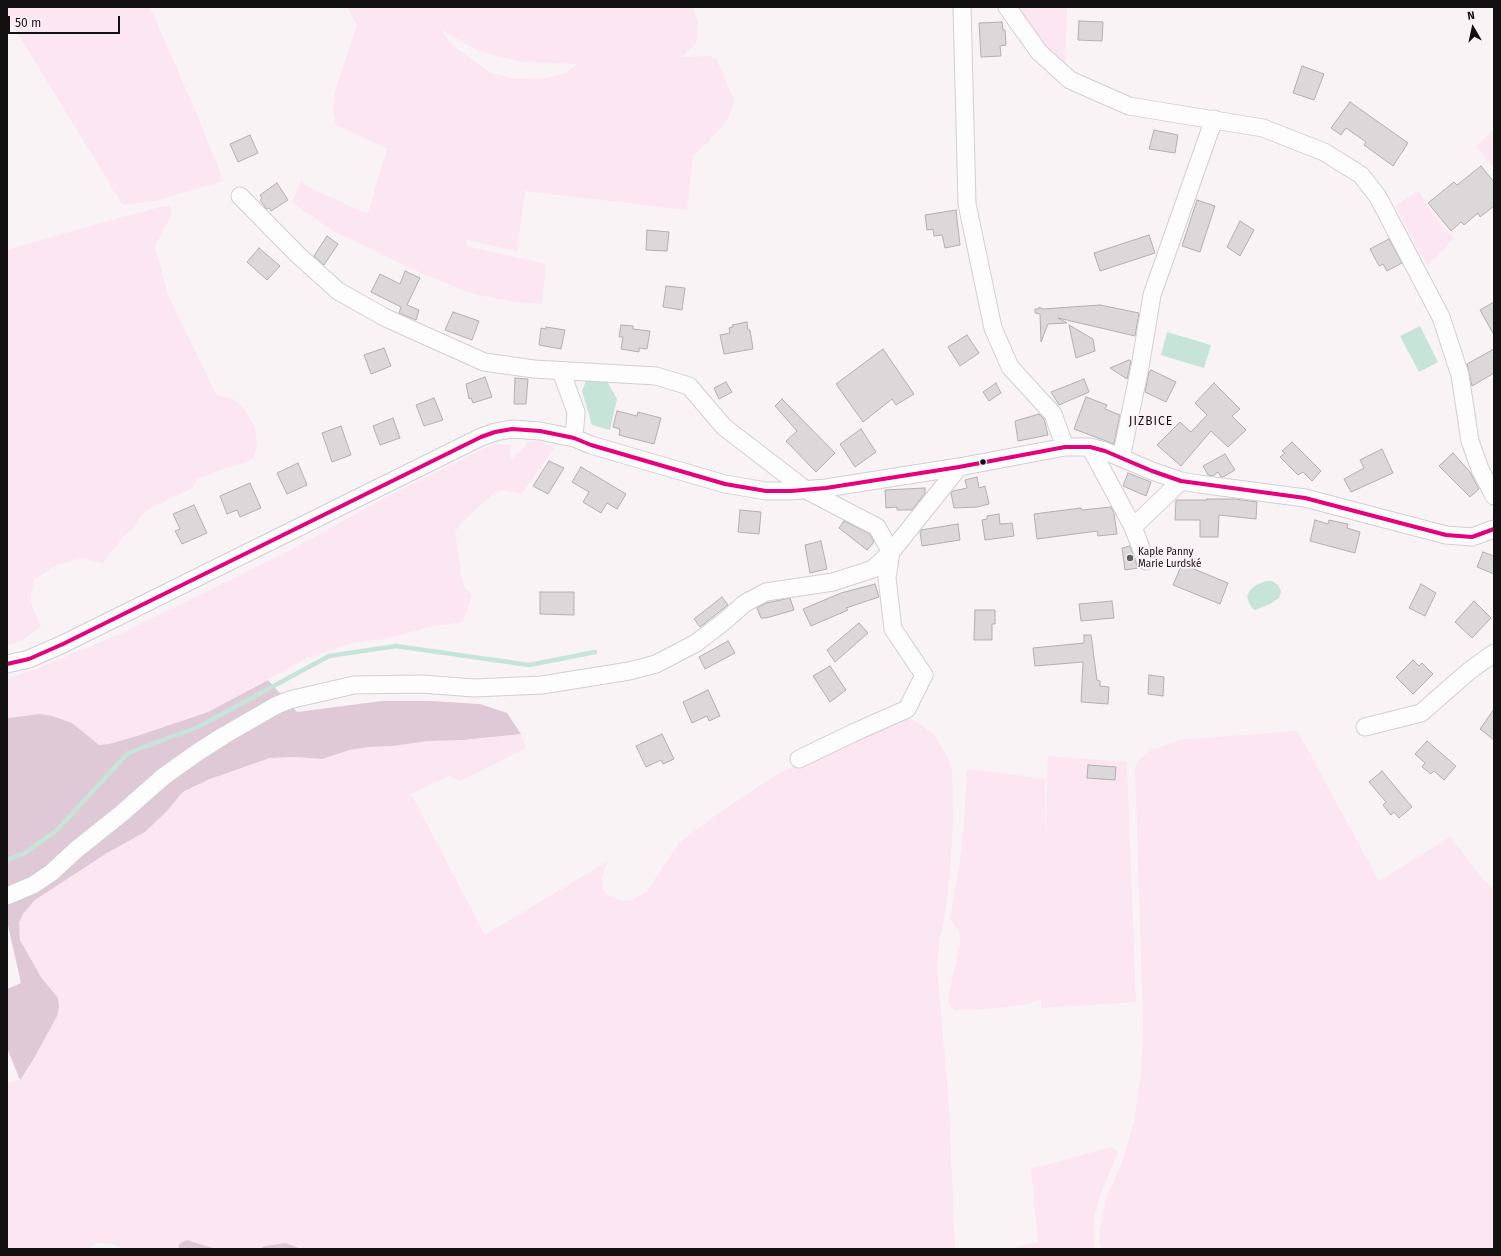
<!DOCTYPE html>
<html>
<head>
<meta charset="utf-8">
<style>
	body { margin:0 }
	#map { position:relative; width:1501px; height:1256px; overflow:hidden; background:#f9f3f6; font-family:"Fira Sans",sans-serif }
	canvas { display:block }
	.frame { position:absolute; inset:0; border:8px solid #131012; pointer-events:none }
	.north { position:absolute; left:1453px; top:8px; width:40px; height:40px; -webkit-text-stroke:3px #fbf1f7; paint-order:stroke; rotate:351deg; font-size:11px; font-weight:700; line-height:16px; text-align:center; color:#131012 }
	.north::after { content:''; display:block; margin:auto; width:14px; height:18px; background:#131012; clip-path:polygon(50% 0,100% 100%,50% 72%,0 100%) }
	.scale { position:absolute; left:8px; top:16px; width:112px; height:18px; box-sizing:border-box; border:2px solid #131012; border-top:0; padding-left:5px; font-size:12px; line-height:14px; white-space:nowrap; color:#131012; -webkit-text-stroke:3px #fbf1f7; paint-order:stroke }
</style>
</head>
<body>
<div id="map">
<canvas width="1501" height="1256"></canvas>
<div class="frame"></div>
<div class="north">N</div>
<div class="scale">50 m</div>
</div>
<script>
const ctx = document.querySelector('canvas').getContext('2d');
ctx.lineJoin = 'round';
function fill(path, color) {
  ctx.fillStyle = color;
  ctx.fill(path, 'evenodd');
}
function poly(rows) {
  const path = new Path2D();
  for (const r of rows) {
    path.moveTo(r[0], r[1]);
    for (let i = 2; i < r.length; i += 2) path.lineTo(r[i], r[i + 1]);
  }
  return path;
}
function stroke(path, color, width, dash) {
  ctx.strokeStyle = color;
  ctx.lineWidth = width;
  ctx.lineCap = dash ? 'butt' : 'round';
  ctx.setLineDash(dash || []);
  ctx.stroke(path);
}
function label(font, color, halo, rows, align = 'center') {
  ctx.font = font + ' "Fira Sans",sans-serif';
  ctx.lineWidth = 3.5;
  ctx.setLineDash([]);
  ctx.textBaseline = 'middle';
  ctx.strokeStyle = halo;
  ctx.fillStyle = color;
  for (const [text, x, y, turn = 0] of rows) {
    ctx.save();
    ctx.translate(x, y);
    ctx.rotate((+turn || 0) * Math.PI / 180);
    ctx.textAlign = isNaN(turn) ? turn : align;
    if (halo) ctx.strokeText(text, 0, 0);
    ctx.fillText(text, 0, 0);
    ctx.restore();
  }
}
fill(poly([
	[7,7,150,7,198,117,223,181,155,201,123,205,7,16],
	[347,7,693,7,697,22,698,38,693,47,684,55,680,57,709,56,716,59,734,100,728,119,707,143,693,155,687,210,525,191,517,251,467,240,466,246,546,264,542,304,514,302,474,294,419,272,331,230,292,202,301,181,304,183,304,185,368,214,387,149,336,125,333,111,336,88,357,25],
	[442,30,480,52,523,62,578,64,566,73,547,78,516,79,491,73,456,48,446,37],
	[1013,7,1067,7,1065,71],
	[1494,129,1494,168,1476,147],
	[1418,191,1442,226,1454,238,1428,265,1420,253,1395,206],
	[170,206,172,209,171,216,157,241,155,249,168,295,216,394,233,399,244,409,255,427,257,447,254,458,245,463,232,466,197,479,194,487,145,511,134,527,124,536,103,563,82,558,54,566,34,580,31,592,31,603,41,627,23,640,7,645,7,250,101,223,160,207],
	[529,441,540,442,554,448,525,489,521,494,503,490,495,492,461,523,455,532,461,573,464,587,472,595,463,622,430,627,392,637,349,644,307,658,208,712,140,735,109,744,99,745,87,736,26,715,7,718,7,679,39,668,122,633,289,551,377,502,483,449,495,445,511,445,510,458,512,460],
	[895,718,909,718,917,722,934,735,947,756,952,768,953,816,951,864,947,899,943,927,940,937,937,966,949,1105,955,1249,301,1249,265,1246,259,1249,216,1249,187,1240,180,1243,178,1249,125,1249,109,1243,96,1243,88,1249,7,1249,7,1083,20,1080,58,998,41,977,24,948,19,932,19,923,23,914,35,900,107,853,145,832,166,812,183,793,210,779,270,758,295,757,322,759,350,750,369,747,393,746,428,741,463,740,521,734,526,748,461,781,449,776,411,794,485,935,608,861,602,877,603,889,606,894,620,900,631,901,647,891,679,843,713,817,776,775,839,741],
	[1296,731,1299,734,1379,881,1450,837,1484,880,1494,890,1494,1249,1101,1249,1099,1238,1106,1199,1122,1162,1134,1122,1141,1075,1143,1024,1135,767,1139,760,1152,750,1180,740],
	[1048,756,1127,762,1136,1002,1041,1008,1041,998,1039,1000,1030,1004,988,1009,954,1010,949,1004,948,997,960,946,960,937,958,929,950,919,962,848,967,773,969,769,1045,779,1045,846],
	[1111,1147,1118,1152,1101,1193,1095,1213,1093,1234,1095,1249,1008,1249,1038,1242,1031,1169]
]), '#fbe6f2');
fill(poly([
	[268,680,297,712,382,701,431,701,480,704,507,713,521,734,463,740,428,741,393,746,369,747,350,750,322,759,295,757,270,758,210,779,183,792,166,812,145,832,107,853,35,900,23,914,19,923,20,940,41,977,58,998,59,1007,57,1016,33,1060,20,1080,7,1048,7,989,21,983,7,921,7,718,40,714,52,716,72,723,99,745,109,744,140,735,208,712],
	[187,1240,216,1249,178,1249,180,1243],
	[286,1243,301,1249,259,1249,265,1246]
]), '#e0c9d7');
fill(poly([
	[1420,326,1438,362,1419,372,1400,336],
	[1167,332,1211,345,1204,368,1161,355],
	[600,380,607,381,617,399,610,430,592,425,582,391,586,381],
	[1266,581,1272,581,1278,585,1281,591,1279,598,1270,604,1255,610,1252,608,1249,603,1247,596,1250,590,1256,585]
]), '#c6e4d8');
stroke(poly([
	[7,860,25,853,57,830,128,753,198,727,329,656,396,646,529,665,595,652]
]), '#c6e4d8', 4.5);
const building = poly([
	[1079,21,1103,22,1102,41,1078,40,1079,21],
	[1002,22,1003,30,1005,30,1006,45,1000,46,1001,56,981,57,979,23,1002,22],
	[1302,66,1324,74,1314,100,1293,93,1302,66],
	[1350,102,1408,143,1393,166,1364,145,1366,142,1346,128,1341,135,1331,128,1350,102],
	[1154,130,1178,135,1175,153,1149,149,1154,130],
	[250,135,258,153,238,162,230,144,250,135],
	[1481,166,1494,182,1494,206,1480,217,1478,213,1464,225,1461,222,1451,231,1428,203,1454,182,1457,185,1481,166],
	[277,183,288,200,271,211,269,208,267,209,265,207,260,200,262,198,260,195,277,183],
	[1197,200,1215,206,1200,252,1182,246,1197,200],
	[956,210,960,245,945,248,942,235,934,236,933,229,927,230,925,215,956,210],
	[1240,221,1254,230,1240,256,1227,247,1240,221],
	[647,230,669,232,667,251,646,250,647,230],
	[1149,235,1155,253,1100,271,1094,253,1149,235],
	[327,236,338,244,324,265,314,256,327,236],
	[1389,239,1402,263,1387,271,1383,264,1379,266,1370,249,1389,239],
	[259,248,280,266,267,280,247,262,259,248],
	[405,271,420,278,407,305,419,310,416,320,399,313,401,307,371,292,380,274,400,284,405,271],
	[666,286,685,288,682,310,663,307,666,286],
	[1494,302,1494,335,1480,310,1494,302],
	[1100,305,1139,313,1135,336,1058,318,1067,323,1048,324,1041,342,1040,314,1035,313,1035,309,1039,309,1039,307,1043,309,1100,305],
	[453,312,479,321,472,340,445,330,453,312],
	[747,322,748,330,750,330,753,349,724,354,720,335,730,333,729,328,733,327,732,325,747,322],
	[621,325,633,326,633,329,650,331,647,349,639,348,639,352,621,349,623,337,619,337,621,325],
	[1069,325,1093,339,1095,351,1076,358,1069,325],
	[546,327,565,330,561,349,539,345,541,328,546,329,546,327],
	[967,335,979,353,960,366,948,347,967,335],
	[384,348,391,366,371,374,364,355,384,348],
	[883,349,914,394,896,405,892,399,863,422,836,384,883,349],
	[1494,349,1494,373,1472,386,1467,364,1494,349],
	[1129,360,1131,361,1127,379,1110,368,1129,360],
	[1151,370,1176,382,1166,402,1145,392,1149,372,1151,370],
	[485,377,492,397,473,403,471,398,469,399,466,384,485,377],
	[515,378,528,379,526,404,514,404,515,378],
	[1084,379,1089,392,1059,405,1051,392,1084,379],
	[726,382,732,392,719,399,714,388,726,382],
	[996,383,1001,393,989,401,983,392,996,383],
	[1214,383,1240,409,1232,416,1246,430,1228,447,1211,431,1181,466,1157,445,1180,422,1191,432,1207,415,1195,403,1214,383],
	[1086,397,1107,405,1105,409,1120,415,1114,444,1074,429,1086,397],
	[434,398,443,420,424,426,416,405,434,398],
	[782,399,835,453,816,472,786,441,797,431,775,406,782,399],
	[617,411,637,416,638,412,661,418,654,444,619,435,620,429,613,427,617,411],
	[1039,414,1044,419,1048,435,1018,441,1015,421,1039,414],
	[393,418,400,438,380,445,373,426,393,418],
	[341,426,351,455,332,462,322,433,341,426],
	[861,429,876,452,855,467,840,444,861,429],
	[1292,442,1321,471,1312,481,1303,472,1298,475,1280,457,1285,453,1282,451,1292,442],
	[1382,449,1393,473,1351,492,1344,479,1364,468,1360,460,1382,449],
	[1453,453,1470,472,1479,489,1470,497,1439,466,1453,453],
	[1225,454,1235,470,1223,477,1221,477,1218,472,1213,476,1208,475,1203,466,1225,454],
	[549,461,564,468,548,494,533,486,549,461],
	[298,463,307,485,287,494,277,473,298,463],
	[581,467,626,494,617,509,607,503,601,513,583,502,589,492,572,482,581,467],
	[1128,473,1151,482,1146,496,1123,486,1128,473],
	[977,477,979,488,985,486,989,504,977,507,954,508,951,493,953,491,967,488,965,480,977,477],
	[250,483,261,508,240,517,237,510,227,514,220,496,250,483],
	[925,488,925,493,912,510,897,510,897,507,886,508,885,490,925,488],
	[1207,499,1235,499,1257,502,1256,519,1219,515,1218,537,1200,537,1200,520,1175,520,1176,500,1207,500,1207,499],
	[194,505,207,533,182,544,175,531,180,529,173,514,194,505],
	[1111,507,1114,513,1117,534,1098,536,1097,531,1037,539,1034,514,1081,508,1082,510,1111,507],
	[740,510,761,512,759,534,738,532,740,510],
	[999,514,1000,524,1012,523,1014,536,985,540,982,520,987,519,987,516,999,514],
	[1315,520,1328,524,1329,520,1348,524,1347,528,1360,532,1355,553,1310,541,1315,520],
	[844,521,870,534,874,542,867,550,839,528,844,521],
	[958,524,960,540,922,546,920,532,921,530,958,524],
	[821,541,827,569,810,573,805,545,821,541],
	[1130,546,1138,568,1125,570,1122,548,1130,546],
	[1483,552,1494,556,1494,574,1477,567,1483,552],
	[1182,564,1228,583,1220,604,1173,585,1182,564],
	[875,584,879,597,846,608,848,610,811,626,803,609,841,593,875,584],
	[1421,584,1436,593,1425,616,1409,608,1421,584],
	[540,592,574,592,574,615,540,614,540,592],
	[722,597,728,605,700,627,694,619,722,597],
	[790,598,794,610,766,618,761,618,757,608,766,603,790,598],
	[1112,601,1114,618,1081,621,1079,604,1112,601],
	[1474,601,1491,618,1472,638,1455,622,1474,601],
	[975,610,995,610,995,624,992,624,992,640,974,640,975,610],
	[859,623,868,633,835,662,827,650,859,623],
	[1084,635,1091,635,1097,680,1100,681,1100,686,1109,687,1108,704,1081,702,1083,662,1035,666,1033,648,1084,643,1084,635],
	[728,641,735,653,705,669,699,657,728,641],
	[1413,660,1419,666,1422,663,1433,674,1413,694,1396,677,1413,660],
	[830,666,846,690,830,702,813,676,830,666],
	[1149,675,1164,677,1163,696,1148,694,1149,675],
	[708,690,720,716,709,721,707,716,692,723,683,702,708,690],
	[1494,709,1494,740,1480,729,1494,709],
	[662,734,674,759,663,764,661,760,646,767,636,746,662,734],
	[1427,741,1456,766,1444,780,1434,771,1431,774,1422,767,1425,763,1415,754,1427,741],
	[1088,765,1116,767,1115,780,1087,778,1088,765],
	[1382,771,1412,807,1399,818,1394,812,1391,815,1383,805,1386,802,1369,782,1382,771]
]);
fill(building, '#dcd8da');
stroke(building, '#b3afb1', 1);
const minor = poly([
	[962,7,967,204,993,328,1010,367,1053,414,1065,447],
	[1007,7,1039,52,1070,80,1129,106,1263,128,1324,152,1361,175,1378,197,1441,317,1460,375,1470,441,1480,469,1494,496],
	[240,196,298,255,338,291,386,318,484,362,534,369,656,376,689,386,724,427,806,490,877,527,891,552,887,578,893,629,924,675,907,709,853,733,799,759],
	[561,371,576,412,574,438],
	[1090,447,1133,527,1146,561],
	[1121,458,1140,367,1152,295,1214,119],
	[1133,527,1181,481],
	[7,664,29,659,63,644,481,437,495,432,512,429,540,431,574,438,591,445,725,484,766,491,791,491,826,488,959,467,1065,447,1090,447,1105,451,1152,471,1181,481,1199,484,1305,498,1446,535,1472,537,1494,529],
	[1365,727,1421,713,1469,671,1494,653],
	[7,896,33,885,51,873,77,849,121,814,163,777,195,754,223,736,275,706,289,700,354,685,422,684,474,688,542,685,629,671,656,664,696,643,726,620,745,603,766,592,833,582,873,569,891,552,959,467]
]);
stroke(minor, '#d3ced1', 19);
stroke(minor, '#fefdfe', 17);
stroke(poly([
	[7,664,29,659,63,644,481,437,495,432,512,429,540,431,574,438,591,445,725,484,766,491,791,491,826,488,959,467,1065,447,1090,447,1105,451,1152,471,1181,481,1305,498,1446,535,1472,537,1494,529]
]), '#e5007d', 4);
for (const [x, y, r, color] of [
	[983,462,3.5,"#131012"],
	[1130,558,4,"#645f62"]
]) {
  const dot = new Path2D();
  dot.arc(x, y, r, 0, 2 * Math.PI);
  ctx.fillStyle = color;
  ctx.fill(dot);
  stroke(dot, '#fbf1f7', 1.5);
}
label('10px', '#131012', '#fbf1f7', [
	["Kaple Panny",1138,552],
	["Marie Lurdské",1138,564]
], 'left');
ctx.letterSpacing = '1px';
label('12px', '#131012', '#fbf1f7', [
	["JIZBICE",1151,422]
]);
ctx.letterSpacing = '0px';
</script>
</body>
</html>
